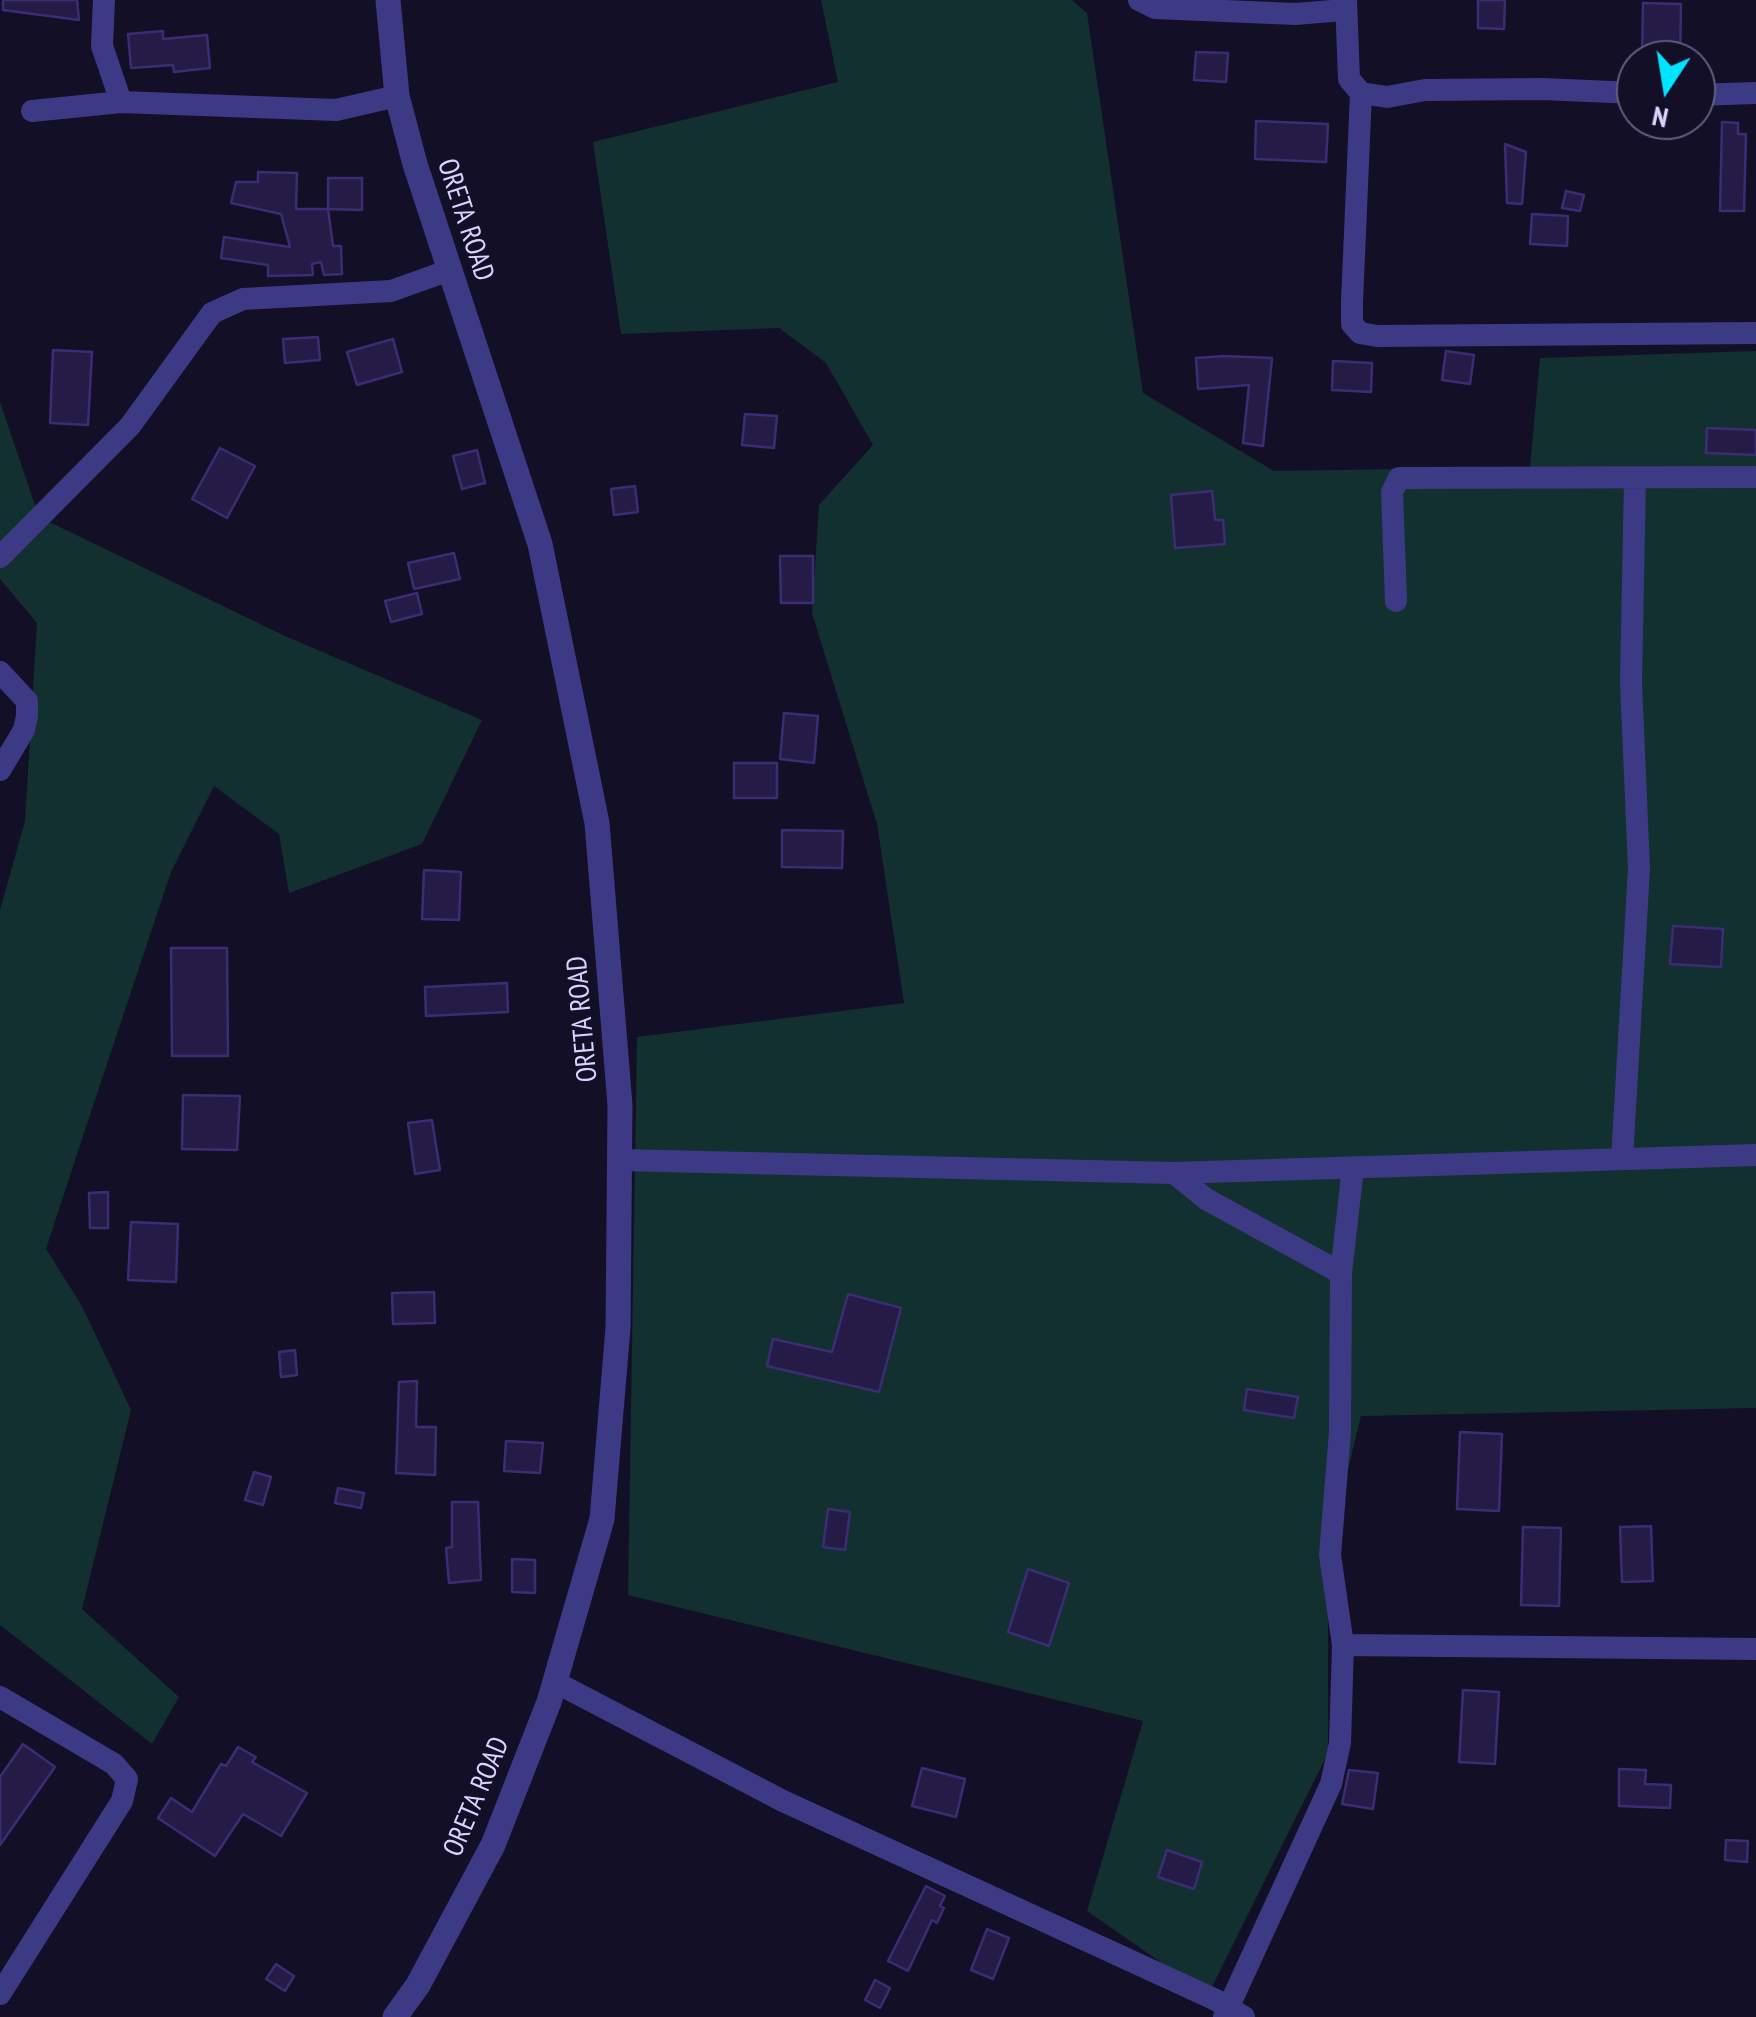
<!DOCTYPE html>
<html>
<head>
<meta charset="utf-8">
<style>
	body { margin:0 }
	#map { position:relative; width:1756px; height:2017px; overflow:hidden; background:#130f26; font-family:"PT Sans Narrow",sans-serif }
	canvas { display:block }
	.north { position:absolute; left:1616px; top:40px; width:100px; height:100px; box-sizing:border-box; background:#130f26; border:2px solid #625e7d; border-radius:50%; rotate:192deg; font-size:28px; font-weight:700; line-height:40px; text-align:center; color:#d9d4ff }
	.north::after { content:''; display:block; margin:auto; width:35px; height:45px; background:#00e5ff; clip-path:polygon(50% 0,100% 100%,50% 72%,0 100%) }
</style>
</head>
<body>
<div id="map">
<canvas width="1756" height="2017"></canvas>
<div class="north">N</div>
</div>
<script>
const ctx = document.querySelector('canvas').getContext('2d');
ctx.lineJoin = 'round';
function fill(path, color) {
  ctx.fillStyle = color;
  ctx.fill(path, 'evenodd');
}
function poly(rows) {
  const path = new Path2D();
  for (const r of rows) {
    path.moveTo(r[0], r[1]);
    for (let i = 2; i < r.length; i += 2) path.lineTo(r[i], r[i + 1]);
  }
  return path;
}
function stroke(path, color, width, dash) {
  ctx.strokeStyle = color;
  ctx.lineWidth = width;
  ctx.lineCap = dash ? 'butt' : 'round';
  ctx.setLineDash(dash || []);
  ctx.stroke(path);
}
function label(font, color, halo, rows, align = 'center') {
  ctx.font = font + ' "PT Sans Narrow",sans-serif';
  ctx.lineWidth = 8;
  ctx.setLineDash([]);
  ctx.textBaseline = 'middle';
  ctx.strokeStyle = halo;
  ctx.fillStyle = color;
  for (const [text, x, y, turn = 0] of rows) {
    ctx.save();
    ctx.translate(x, y);
    ctx.rotate((+turn || 0) * Math.PI / 180);
    ctx.textAlign = isNaN(turn) ? turn : align;
    if (halo) ctx.strokeText(text, 0, 0);
    ctx.fillText(text, 0, 0);
    ctx.restore();
  }
}
fill(poly([
	[821,0,1072,0,1087,13,1143,393,1274,471,1530,467,1540,358,1756,351,1756,1408,1361,1416,1328,1552,1328,1753,1208,1995,1087,1911,1143,1721,628,1595,637,1037,904,1003,877,824,812,613,819,505,873,445,826,363,779,328,621,334,593,142,838,82],
	[0,402,39,517,285,636,482,720,422,844,289,893,279,834,214,786,171,872,84,1133,46,1249,82,1306,131,1410,82,1609,179,1697,152,1744,0,1625,0,910,25,821,37,623,0,579]
]), '#12302f');
const building = poly([
	[3,0,77,0,79,20,3,10,3,0],
	[1478,0,1505,0,1504,29,1478,28,1478,0],
	[1643,3,1681,4,1680,60,1642,60,1643,3],
	[163,31,163,39,207,35,210,68,174,72,173,65,131,68,128,34,163,31],
	[1196,52,1228,53,1226,82,1194,80,1196,52],
	[1256,121,1328,124,1326,162,1255,159,1256,121],
	[1722,122,1738,123,1738,134,1746,134,1744,211,1720,211,1722,122],
	[1505,144,1526,152,1522,204,1507,203,1505,144],
	[258,172,297,173,296,209,328,209,333,246,341,246,342,274,324,275,321,262,312,264,313,275,268,276,268,265,221,258,224,237,290,247,281,214,231,203,236,182,258,182,258,172],
	[328,178,362,178,362,210,328,209,328,178],
	[1566,191,1584,195,1580,211,1562,208,1566,191],
	[1532,214,1568,216,1567,246,1530,244,1532,214],
	[318,337,320,360,285,363,283,339,318,337],
	[393,339,402,372,357,385,347,352,393,339],
	[53,350,92,352,88,425,50,423,53,350],
	[1446,351,1474,355,1470,384,1442,380,1446,351],
	[1224,356,1272,358,1263,446,1243,443,1249,385,1198,389,1196,358,1224,356],
	[1333,361,1372,363,1371,392,1332,390,1333,361],
	[745,414,777,416,774,448,742,445,745,414],
	[1707,428,1756,430,1756,455,1706,453,1707,428],
	[220,448,255,466,227,518,192,499,220,448],
	[477,450,485,483,462,489,453,456,477,450],
	[635,486,638,512,614,515,611,489,635,486],
	[1212,491,1215,520,1223,520,1225,544,1175,548,1171,495,1212,491],
	[454,553,460,579,414,589,408,563,454,553],
	[780,556,813,556,813,603,781,603,780,556],
	[417,593,422,614,391,622,385,601,417,593],
	[784,713,818,716,814,763,780,759,784,713],
	[734,763,777,763,777,798,734,798,734,763],
	[782,830,843,831,842,868,782,867,782,830],
	[424,870,461,872,459,920,422,919,424,870],
	[1673,926,1723,929,1721,967,1670,964,1673,926],
	[171,948,227,948,228,1056,172,1056,171,948],
	[507,983,508,1012,426,1016,425,987,507,983],
	[183,1095,240,1096,237,1150,182,1149,183,1095],
	[432,1120,440,1170,415,1174,408,1123,432,1120],
	[108,1192,108,1228,90,1228,89,1193,108,1192],
	[131,1222,178,1224,176,1282,128,1280,131,1222],
	[434,1292,435,1323,393,1324,392,1293,434,1292],
	[848,1294,901,1308,879,1392,767,1366,773,1339,832,1352,848,1294],
	[295,1350,297,1375,281,1377,279,1352,295,1350],
	[417,1381,416,1427,436,1427,435,1475,396,1473,399,1382,417,1381],
	[1247,1389,1298,1397,1294,1418,1244,1410,1247,1389],
	[1460,1432,1502,1434,1499,1511,1457,1509,1460,1432],
	[506,1441,543,1443,540,1473,504,1471,506,1441],
	[254,1472,271,1477,263,1505,245,1500,254,1472],
	[338,1488,364,1493,361,1508,335,1503,338,1488],
	[452,1502,478,1502,481,1580,449,1583,446,1548,452,1547,452,1502],
	[828,1509,850,1512,845,1550,823,1547,828,1509],
	[1651,1526,1653,1581,1622,1582,1620,1527,1651,1526],
	[1523,1527,1561,1528,1559,1606,1521,1605,1523,1527],
	[512,1559,535,1560,535,1593,512,1592,512,1559],
	[1028,1569,1069,1583,1049,1646,1008,1632,1028,1569],
	[1463,1690,1499,1692,1495,1764,1459,1762,1463,1690],
	[23,1744,55,1767,0,1845,0,1777,23,1744],
	[238,1747,256,1757,252,1762,307,1793,281,1836,243,1814,215,1856,158,1818,171,1798,192,1812,221,1764,226,1766,238,1747],
	[922,1768,965,1779,956,1817,912,1806,922,1768],
	[1619,1769,1646,1770,1645,1784,1671,1785,1670,1808,1619,1806,1619,1769],
	[1349,1770,1378,1773,1373,1809,1342,1804,1349,1770],
	[1726,1840,1748,1841,1747,1862,1725,1860,1726,1840],
	[1167,1850,1202,1862,1194,1889,1158,1877,1167,1850],
	[926,1886,945,1896,940,1906,944,1908,937,1923,932,1920,908,1971,888,1961,926,1886],
	[987,1929,1009,1938,993,1979,971,1970,987,1929],
	[276,1964,294,1976,285,1991,266,1979,276,1964],
	[875,1980,890,1988,880,2008,865,2000,875,1980]
]);
fill(building, '#241b47');
stroke(building, '#3b2d73', 2.5);
stroke(poly([
	[104,0,102,46,121,102],
	[1139,0,1155,8,1295,14,1344,10],
	[1346,0,1349,79,1361,93,1387,97,1425,90,1542,89,1636,93],
	[1361,93,1352,302,1352,324,1360,333,1377,336,1756,333],
	[1696,95,1756,93],
	[32,111,121,102,336,110,397,96],
	[0,557,130,426,212,313,243,299,391,291,450,270],
	[1396,601,1392,492,1399,478,1756,477],
	[0,672,27,701,27,716,24,730,0,770],
	[1622,1159,1639,869,1631,682,1635,478],
	[620,1160,1174,1173,1756,1155],
	[1174,1173,1206,1199,1341,1273],
	[1343,1645,1756,1649],
	[555,1682,783,1801,1216,2000,1244,2017],
	[0,1697,114,1764,127,1779,122,1801,0,1994],
	[1224,2017,1331,1784,1340,1743,1343,1645,1330,1555,1340,1432,1341,1273,1353,1168]
]), '#3d3a85', 22);
stroke(poly([
	[388,0,397,96,415,164,540,544,597,823,620,1105,618,1328,602,1519,549,1702,493,1845,418,1985,395,2017]
]), '#3d3a85', 25);
label('28px', '#d9d4ff', '#130f26', [
	["ORETA ROAD",465,220,72],
	["ORETA ROAD",583,1019,-95],
	["ORETA ROAD",477,1797,-67]
]);
</script>
</body>
</html>
